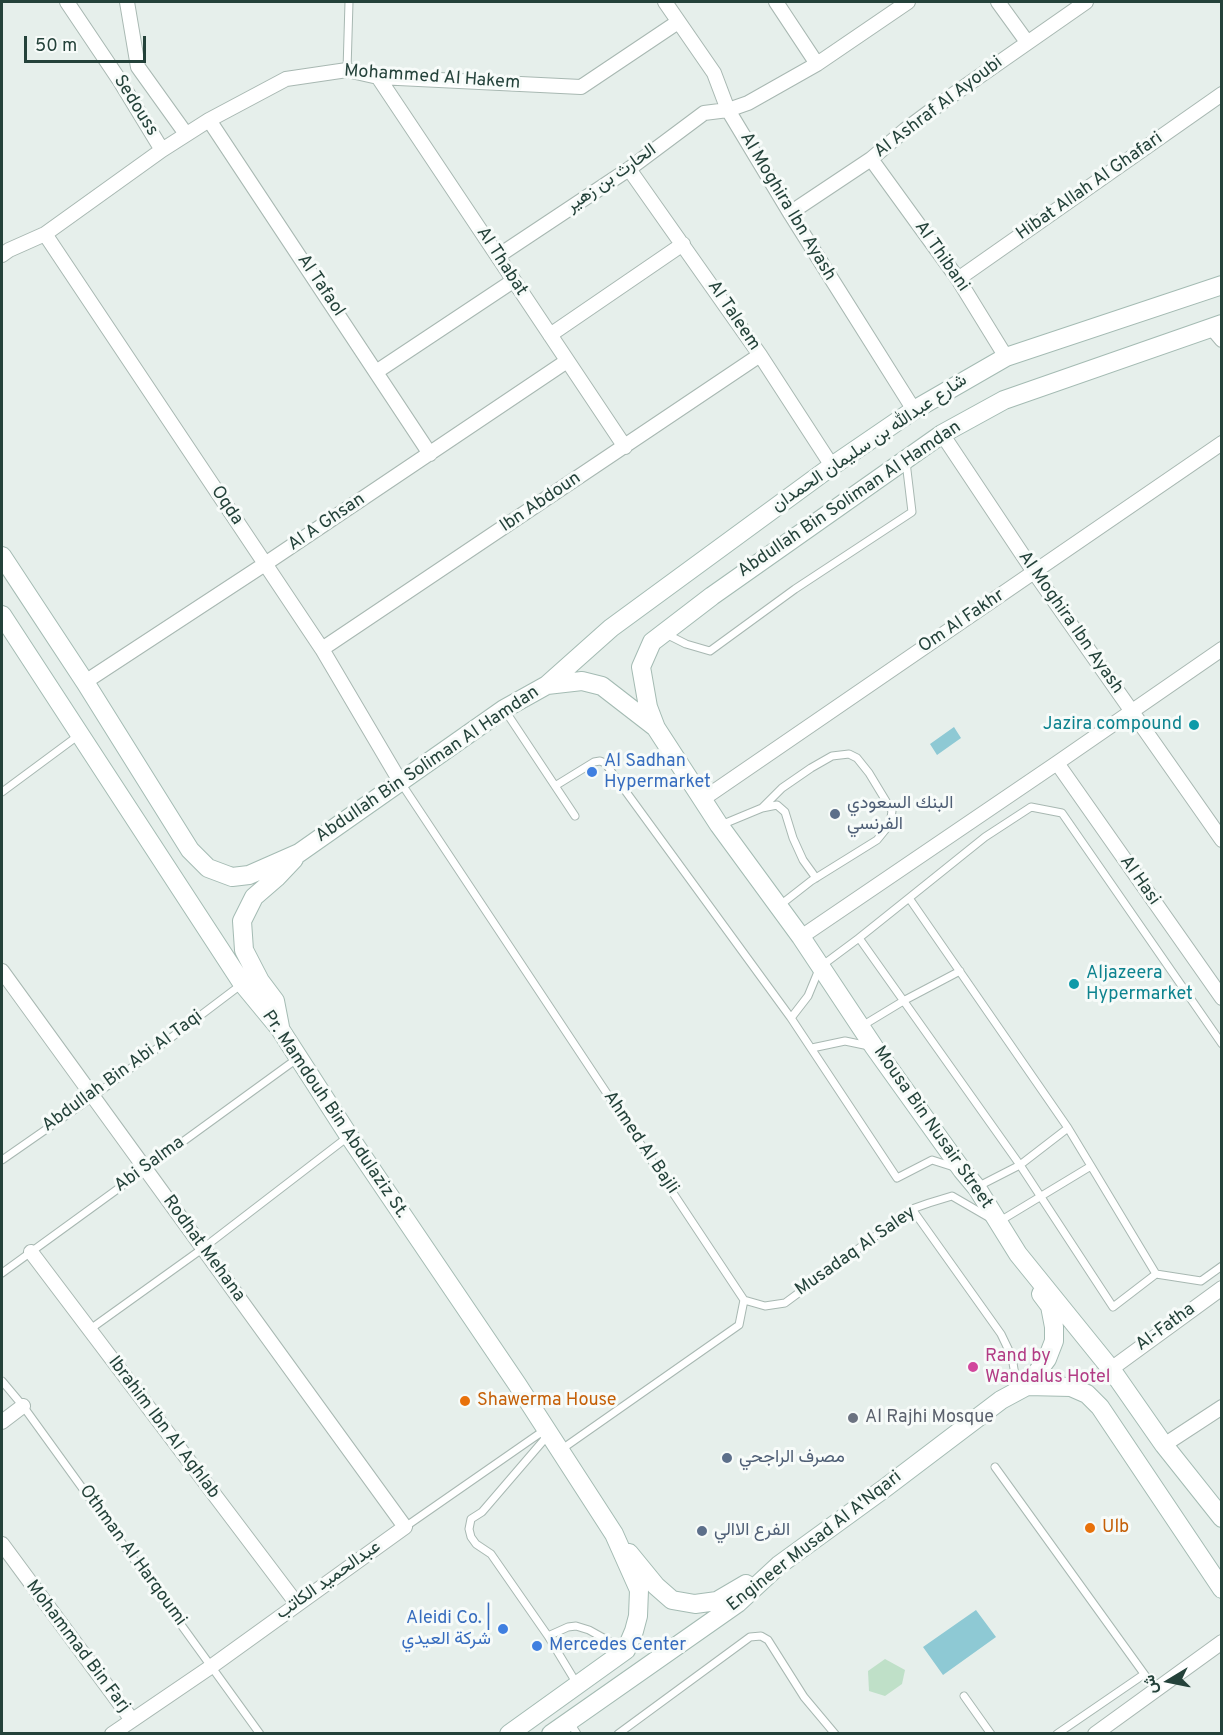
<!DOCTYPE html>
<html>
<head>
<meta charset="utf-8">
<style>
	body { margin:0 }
	#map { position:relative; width:1223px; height:1735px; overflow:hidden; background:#e6efeb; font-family:Overpass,Vazirmatn,sans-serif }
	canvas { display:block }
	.frame { position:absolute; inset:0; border:3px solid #24423a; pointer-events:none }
	.north { position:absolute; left:1139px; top:1651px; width:60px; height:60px; -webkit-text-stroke:4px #f7fbf9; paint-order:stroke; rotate:260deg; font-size:16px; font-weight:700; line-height:24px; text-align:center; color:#24423a }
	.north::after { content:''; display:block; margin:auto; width:21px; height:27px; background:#24423a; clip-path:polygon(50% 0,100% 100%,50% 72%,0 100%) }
	.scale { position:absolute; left:24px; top:36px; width:122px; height:27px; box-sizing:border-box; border:3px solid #24423a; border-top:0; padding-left:8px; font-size:18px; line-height:21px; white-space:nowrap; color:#24423a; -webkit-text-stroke:4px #f7fbf9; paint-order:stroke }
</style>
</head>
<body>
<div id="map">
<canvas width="1223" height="1735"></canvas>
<div class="frame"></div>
<div class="north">ش</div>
<div class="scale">50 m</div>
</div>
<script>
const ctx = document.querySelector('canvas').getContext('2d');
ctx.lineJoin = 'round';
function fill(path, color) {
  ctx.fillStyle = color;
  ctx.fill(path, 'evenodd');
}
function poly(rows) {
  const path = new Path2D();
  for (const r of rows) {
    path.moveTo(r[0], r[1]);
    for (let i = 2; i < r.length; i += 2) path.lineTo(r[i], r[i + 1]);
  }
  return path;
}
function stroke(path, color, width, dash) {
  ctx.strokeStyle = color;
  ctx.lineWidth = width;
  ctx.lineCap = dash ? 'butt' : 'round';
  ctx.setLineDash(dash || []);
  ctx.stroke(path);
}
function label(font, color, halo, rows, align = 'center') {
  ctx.font = font + ' Overpass,Vazirmatn,sans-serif';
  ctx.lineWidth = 6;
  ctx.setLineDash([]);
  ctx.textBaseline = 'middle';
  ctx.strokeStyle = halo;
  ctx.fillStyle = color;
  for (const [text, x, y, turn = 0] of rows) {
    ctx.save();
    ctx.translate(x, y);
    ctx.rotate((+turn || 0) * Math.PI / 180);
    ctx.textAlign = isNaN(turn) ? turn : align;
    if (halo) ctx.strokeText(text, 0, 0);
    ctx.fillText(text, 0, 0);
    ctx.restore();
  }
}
fill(poly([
	[885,1659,905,1670,902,1684,885,1696,869,1691,868,1671]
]), '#bfe0c8');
fill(poly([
	[954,727,961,738,937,755,930,744],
	[976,1610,996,1637,943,1675,923,1647]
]), '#8ec9d4');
const lane = poly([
	[347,70,349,2],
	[666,634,686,644,710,651,795,589,912,512,906,462],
	[504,709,575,816],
	[401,783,744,1300,739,1325,562,1449],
	[555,786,594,762,600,761,605,763,791,1018,897,1178,932,1160,954,1167],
	[2,792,79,735],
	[762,808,782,788,811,768,832,756,849,754,857,758,869,773,892,811,890,824,877,840,811,881,779,906],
	[721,825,762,808,777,805,785,812,793,838,803,860,816,878],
	[909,898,1068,1128,1020,1165,859,938,909,898],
	[909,898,985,837,1031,807,1062,813,1222,1044],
	[791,1018,808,996,820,967,859,938],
	[862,1026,905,1000,960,971],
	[812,1048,845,1041,869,1046],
	[2,1160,94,1096,242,984],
	[1091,1166,1156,1274],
	[977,1187,1020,1165,1113,1307,1156,1274,1201,1281,1222,1266],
	[912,1209,1001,1334,1012,1357,1015,1375,1012,1391],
	[1000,1221,1091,1166,1068,1128],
	[2,1273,298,1058],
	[744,1300,765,1306,785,1303,912,1209,929,1203,952,1196,990,1218],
	[89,1330,202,1249,349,1136],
	[2,1381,23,1406,260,1734],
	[549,1434,482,1512,471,1519,469,1529,471,1537,476,1544,491,1554,548,1636,577,1684],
	[995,1467,1155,1689],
	[405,1527,546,1429],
	[548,1636,568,1627,576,1626,589,1630,625,1650],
	[964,1696,991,1734],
	[570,1723,577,1734],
	[618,1734,750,1637,761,1636,768,1640,804,1697,835,1734],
	[1057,1734,1143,1675]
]);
const street = poly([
	[67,2,120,81,162,150],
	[127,2,138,67,186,134],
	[665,2,714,73,728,110,790,213,914,410],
	[776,2,817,64],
	[998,2,1027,42],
	[378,77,625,447],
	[209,120,430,454],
	[871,159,958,279,1006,357],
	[629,169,760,355,832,466],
	[790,213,871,159,905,130,944,101,1086,2],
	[45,234,322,649,401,783],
	[2,255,9,250,45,234,162,150,209,120,286,79,347,70,378,77,581,87,678,22],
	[498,256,629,169,704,113,728,110,748,103,817,64,908,2],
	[958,279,1222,94],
	[1211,327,1222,340],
	[550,335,683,244],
	[376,372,513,281],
	[942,434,1034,572,1222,840],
	[322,649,760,355],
	[85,682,265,564,567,361],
	[1057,763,1222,998],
	[703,799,1222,443],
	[801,937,1057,763,1222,649],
	[2,971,405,1527,212,1666,112,1734],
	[31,1252,297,1604],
	[1111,1369,1222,1288],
	[2,1422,23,1406],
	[1164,1445,1222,1407],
	[2,1544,132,1720],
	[1095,1734,1222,1642]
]);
const secondary = poly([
	[1222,324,1004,400,942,434,712,596,652,642,641,667,648,707,656,728,719,825,801,937,874,1047,962,1170,977,1188,1018,1254,1111,1369,1164,1445,1222,1518],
	[2,556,85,682,190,850,208,868,232,877,249,875,299,853,504,709,547,685,611,628,832,466,914,410,1006,357,1222,285],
	[2,615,242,983,280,1029,349,1136,517,1384,614,1534,639,1590,638,1616,634,1631,626,1650,509,1734],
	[547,685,582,681,602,686,655,727],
	[280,1027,275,1001,260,981,244,950,242,921,254,897,276,878,294,859],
	[1027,1386,1047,1359,1054,1341,1054,1327,1050,1306,1041,1294],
	[629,1553,656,1586,672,1600,695,1604,717,1601,746,1584],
	[551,1734,738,1603,779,1565,885,1488,1001,1400,1027,1386,1071,1387,1087,1394,1100,1407,1222,1589]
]);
stroke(lane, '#a8b8b2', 9);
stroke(street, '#a8b8b2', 16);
stroke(secondary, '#a4bbb3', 20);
stroke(lane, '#fff', 7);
stroke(street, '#fff', 14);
stroke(secondary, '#fff', 18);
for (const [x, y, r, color] of [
	[1194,725,6,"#0f9aa8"],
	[592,772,6,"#3f7fe0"],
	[835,814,6,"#5c6f8a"],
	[1074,984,6,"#0f9aa8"],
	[973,1367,6,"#d1479c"],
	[465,1401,6,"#e8710a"],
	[853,1418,6,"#6b7280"],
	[727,1458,6,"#5c6f8a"],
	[1090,1528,6,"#e8710a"],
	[702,1531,6,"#5c6f8a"],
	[503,1629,6,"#3f7fe0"],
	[537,1646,6,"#3f7fe0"]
]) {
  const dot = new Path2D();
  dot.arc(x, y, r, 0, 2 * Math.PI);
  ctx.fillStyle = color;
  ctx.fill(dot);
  stroke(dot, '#f7fbf9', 2);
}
label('18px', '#24423a', '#f7fbf9', [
	["Mohammed Al Hakem",432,78,4],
	["Sedouss",135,106,58],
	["Al Ashraf Al Ayoubi",939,108,-37],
	["الحارث بن زهير",612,179,-35],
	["Hibat Allah Al Ghafari",1090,187,-35],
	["Al Moghira Ibn Ayash",787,207,59],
	["Al Thibani",941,257,55],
	["Al Thabat",501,262,57],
	["Al Tafaol",320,286,56],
	["Al Taleem",733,316,56],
	["شارع عبدالله بن سليمان الحمدان",870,444,-34],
	["Abdullah Bin Soliman Al Hamdan",850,500,-34],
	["Ibn Abdoun",541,503,-34],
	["Oqda",226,506,56],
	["Al A Ghsan",327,523,-34],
	["Om Al Fakhr",962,622,-34],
	["Al Moghira Ibn Ayash",1070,623,55],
	["Abdullah Bin Soliman Al Hamdan",428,765,-34],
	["Al Hasi",1139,881,55],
	["Abdullah Bin Abi Al Taqi",123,1072,-36],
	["Pr. Mamdouh Bin Abdulaziz St.",334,1115,56],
	["Mousa Bin Nusair Street",932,1128,55],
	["Ahmed Al Bajli",640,1143,56],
	["Abi Salma",150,1165,-36],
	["Rodhat Mehana",203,1249,54],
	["Musadaq Al Saley",856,1252,-35],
	["Al-Fatha",1166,1328,-36],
	["Ibrahim Ibn Al Aghlab",163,1428,53],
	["Engineer Musad Al A'Nqari",815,1542,-38],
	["Othman Al Harqoumi",132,1556,54],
	["عبدالحميد الكاتب",329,1581,-35],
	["Mohammad Bin Farj",77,1647,53]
]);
label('18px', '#0d838f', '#f7fbf9', [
	["Jazira compound",1182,725],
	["Aljazeera",1086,974,"left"],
	["Hypermarket",1086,995,"left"]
], 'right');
label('18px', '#366cbe', '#f7fbf9', [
	["Al Sadhan",604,762],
	["Hypermarket",604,783],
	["Aleidi Co. |",491,1619,"right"],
	["شركة العيدي",491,1640,"right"],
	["Mercedes Center",549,1646]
], 'left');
label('18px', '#4e5e75', '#f7fbf9', [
	["البنك السعودي",847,804],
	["الفرنسي",847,825],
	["مصرف الراجحي",739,1458],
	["الفرع الاالي",714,1531]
], 'left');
label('18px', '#b23c85', '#f7fbf9', [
	["Rand by",985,1357],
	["Wandalus Hotel",985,1378]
], 'left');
label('18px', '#c56008', '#f7fbf9', [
	["Shawerma House",477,1401],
	["Ulb",1102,1528]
], 'left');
label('18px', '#5b616d', '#f7fbf9', [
	["Al Rajhi Mosque",865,1418]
], 'left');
</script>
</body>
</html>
